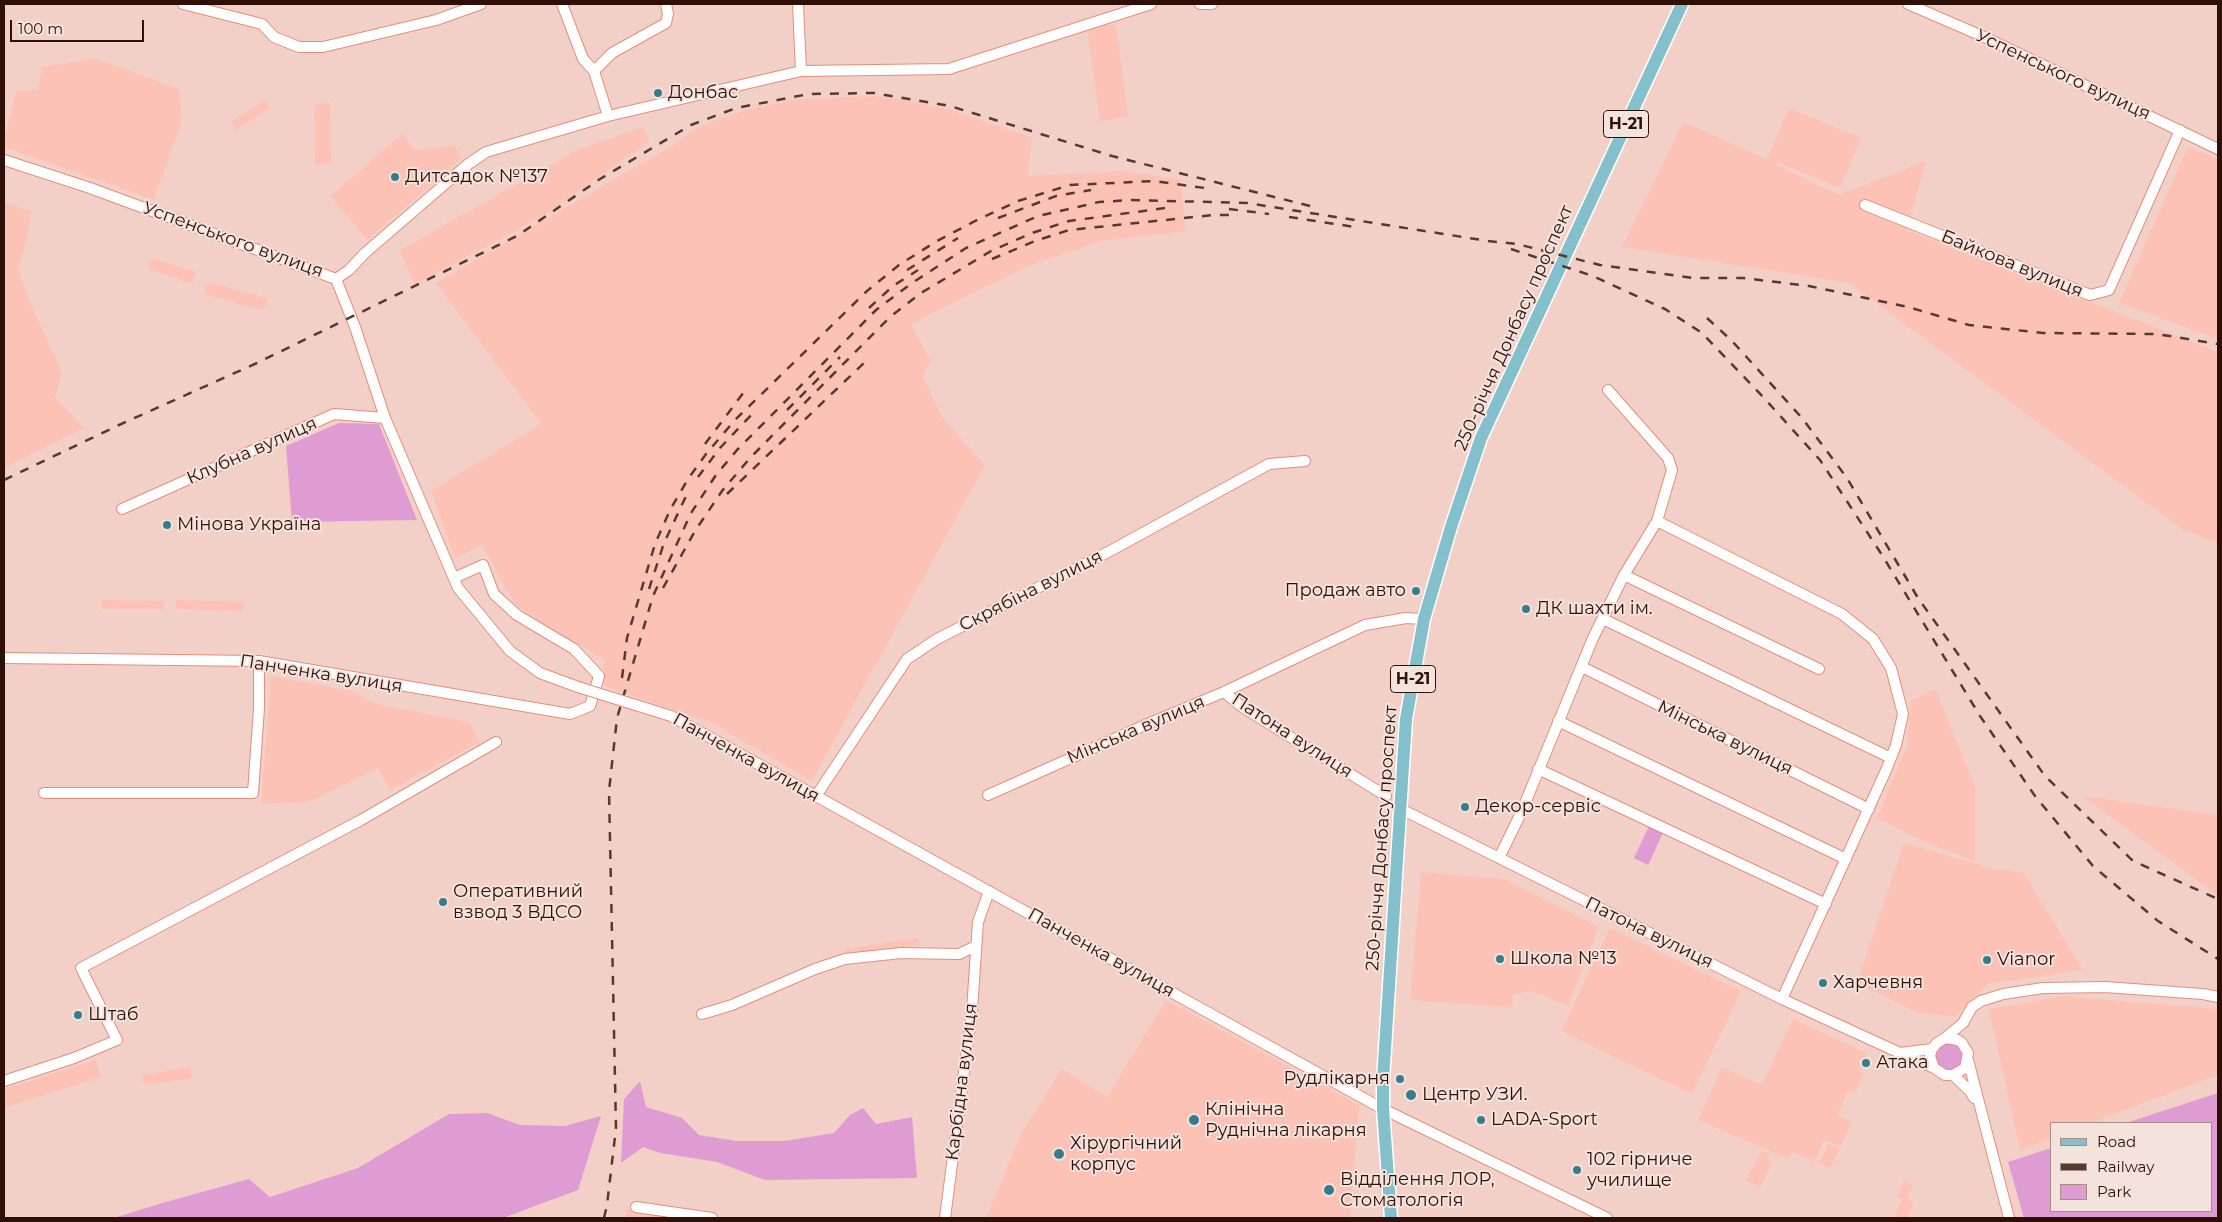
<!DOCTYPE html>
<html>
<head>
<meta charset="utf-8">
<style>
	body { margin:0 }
	#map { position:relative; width:2222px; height:1222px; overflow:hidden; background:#f3d0c7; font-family:Montserrat,sans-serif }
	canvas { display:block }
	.frame { position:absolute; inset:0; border:5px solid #2e1009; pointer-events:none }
	.legend { position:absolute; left:2050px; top:1122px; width:162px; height:90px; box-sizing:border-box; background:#f4e2dd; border:1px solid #a58e88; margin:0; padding:6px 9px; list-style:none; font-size:15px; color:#2e1009 }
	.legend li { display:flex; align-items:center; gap:10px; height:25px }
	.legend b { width:25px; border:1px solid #a58e88 }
	.scale { position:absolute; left:10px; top:20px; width:134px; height:22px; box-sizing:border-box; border:2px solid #2e1009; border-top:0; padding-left:6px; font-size:15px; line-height:18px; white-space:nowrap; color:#2e1009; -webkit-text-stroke:4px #f4e2dd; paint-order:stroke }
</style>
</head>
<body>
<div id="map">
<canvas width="2222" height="1222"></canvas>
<div class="frame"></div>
<ul class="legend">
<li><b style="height:6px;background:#83c0cc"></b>Road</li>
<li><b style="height:6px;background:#583931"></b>Railway</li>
<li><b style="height:14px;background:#df9cd2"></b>Park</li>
</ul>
<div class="scale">100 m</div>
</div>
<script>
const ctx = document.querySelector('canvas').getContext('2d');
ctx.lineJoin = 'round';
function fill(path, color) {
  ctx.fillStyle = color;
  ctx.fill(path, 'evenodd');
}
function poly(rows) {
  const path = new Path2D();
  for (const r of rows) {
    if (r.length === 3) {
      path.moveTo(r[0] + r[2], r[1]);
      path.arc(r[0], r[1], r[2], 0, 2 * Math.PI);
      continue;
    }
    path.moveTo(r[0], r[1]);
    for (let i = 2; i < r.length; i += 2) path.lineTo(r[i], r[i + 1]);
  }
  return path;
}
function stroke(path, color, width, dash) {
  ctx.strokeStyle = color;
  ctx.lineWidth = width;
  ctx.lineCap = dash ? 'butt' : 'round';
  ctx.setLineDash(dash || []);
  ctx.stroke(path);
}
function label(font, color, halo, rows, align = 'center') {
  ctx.font = font + ' Montserrat,sans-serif';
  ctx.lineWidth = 4;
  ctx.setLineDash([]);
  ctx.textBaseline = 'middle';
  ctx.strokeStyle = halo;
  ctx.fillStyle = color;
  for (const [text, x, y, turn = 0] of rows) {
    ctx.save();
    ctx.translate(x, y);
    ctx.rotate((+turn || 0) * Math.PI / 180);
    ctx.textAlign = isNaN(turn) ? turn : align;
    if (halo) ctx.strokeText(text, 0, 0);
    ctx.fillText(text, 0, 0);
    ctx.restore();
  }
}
fill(poly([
	[1116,24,1128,117,1100,121,1087,28],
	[95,58,179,89,182,119,154,200,4,147,4,139,16,91,38,90,42,67],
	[874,96,901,99,950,110,1032,137,1028,176,1126,171,1181,180,1185,231,1101,241,1028,266,911,324,930,360,923,377,943,419,985,465,812,781,712,723,604,686,604,660,539,621,514,603,482,545,455,558,431,491,541,424,436,283,675,144,695,128,746,110,797,99],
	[265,100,270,108,236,130,231,122],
	[330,103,331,164,315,165,314,104],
	[1789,108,1861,138,1840,188,1779,163,1775,164,1839,195,1926,161,1906,233,1909,231,2218,352,2218,543,2182,529,1849,283,1622,247,1683,122,1767,159],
	[643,127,650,141,543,216,414,285,400,250,579,149],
	[402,134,415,150,455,145,461,159,367,240,330,196],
	[2188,147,2218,159,2218,339,2119,303],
	[4,202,31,211,28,234,18,270,33,309,62,373,55,397,84,428,4,468],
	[152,258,196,272,192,284,148,269],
	[208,282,267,298,264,311,204,294],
	[102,600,164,601,164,609,102,609],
	[176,600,244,602,243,611,176,609],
	[271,676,352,691,373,703,469,722,480,742,390,790,378,768,309,802,261,804],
	[1935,689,1975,786,1975,861,1924,842,1877,818,1907,745,1911,700],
	[2083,796,2218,815,2218,896],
	[1904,843,1998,870,2023,872,2083,970,1988,984,1956,1016,1919,1013,1857,983],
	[1421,872,1504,879,1599,927,1568,1006,1531,991,1513,995,1512,1008,1410,1000],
	[1610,928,1741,991,1692,1094,1561,1031],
	[918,938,919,945,846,956,845,949],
	[2063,996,2218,1009,2218,1075,2091,1123,2051,1123,2051,1138,2020,1150,1989,1009],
	[1166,1000,1359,1105,1350,1218,986,1218,1021,1134,1062,1069,1107,1097],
	[1793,1019,1867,1053,1859,1071,1864,1073,1855,1093,1848,1091,1837,1115,1852,1122,1840,1147,1824,1140,1814,1162,1792,1152,1789,1159,1698,1120,1722,1067,1762,1085],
	[96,1060,101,1077,4,1108,4,1089],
	[190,1067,192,1078,144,1085,142,1075],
	[1828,1144,1839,1149,1830,1168,1819,1163],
	[1762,1151,1769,1155,1767,1160,1772,1163,1760,1187,1746,1180],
	[1904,1181,1913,1185,1907,1199,1914,1203,1907,1218,1894,1218,1903,1199,1897,1197],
	[626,1209,683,1218,626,1218]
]), '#fcc2b5');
fill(poly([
	[339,423,379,424,417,520,292,522,286,446],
	[1649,826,1663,833,1648,865,1634,858],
	[1949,1057,14],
	[640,1081,646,1107,682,1118,699,1135,736,1141,784,1141,834,1133,850,1115,863,1108,876,1124,912,1117,917,1178,765,1180,717,1162,660,1153,643,1147,621,1163,624,1099],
	[2218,1093,2218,1218,2024,1218,2008,1162,2051,1148,2051,1211,2211,1211,2211,1123,2126,1123],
	[487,1113,520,1125,565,1126,601,1116,578,1190,503,1218,114,1218,162,1203,249,1179,270,1197,358,1168,449,1114]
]), '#df9cd2');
const minor = poly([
	[183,4,262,24,274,37,299,47,323,47,436,20,481,4],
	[562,4,583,59,594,71],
	[798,4,801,71],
	[1200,4,1212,4],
	[1908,4,1982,36,2218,149],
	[608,116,594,71,612,53,666,23,668,14,666,4],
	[4,160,90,188,336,279],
	[1865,205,2090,295,2109,290,2180,130],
	[336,279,349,270,365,253,467,165,486,152,608,116,801,71,949,69,1151,4],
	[336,279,355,327,385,418,458,588,510,651,540,673,578,687],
	[1608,390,1668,458,1672,470,1657,521,1842,614,1873,639,1891,668,1903,714,1896,745,1887,768,1782,999],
	[122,509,334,414,385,418],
	[1624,575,1819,669],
	[1603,619,1891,758],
	[4,658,259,661,570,714,590,706,599,676,574,649,517,615,494,594,483,565,454,578],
	[1582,667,1869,809],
	[1224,692,1242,707,1386,796],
	[671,716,1383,1109,1607,1218],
	[1558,721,1846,859],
	[1538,769,1826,904],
	[44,793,253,793,259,708,259,661],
	[988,795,1152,722,1224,692,1365,625,1406,618,1424,619],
	[816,796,907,659,937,639,1110,551,1269,464,1305,461],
	[1399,808,1782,999,1900,1053],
	[1499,858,1521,813,1593,638,1624,575,1657,521],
	[702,1014,732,1005,815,969,845,959,901,953,959,954,976,946],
	[1945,1038,1963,1023,1972,1007,1981,1001,2003,994,2043,988,2105,987,2203,994,2218,997],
	[1932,1049,1900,1053,1934,1068,1945,1075,1953,1075,1965,1068,1968,1053,1962,1043,1958,1040,1945,1038,1937,1043,1932,1049,1930,1056,1934,1068],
	[1968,1060,2009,1218],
	[1953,1075,1970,1091,1974,1098],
	[4,1081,74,1058,117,1040,81,968,361,820,496,742],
	[636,1207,712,1218],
	[945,1218,972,1010,978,922,989,891]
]);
const major = poly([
	[1391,1218,1383,1109,1383,1080,1406,719,1424,619,1451,527,1481,438,1682,4]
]);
stroke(minor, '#e18f7c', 12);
stroke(major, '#fff', 15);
stroke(minor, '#fff', 10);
stroke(major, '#83c0cc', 12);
stroke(poly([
	[1229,209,1269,214],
	[1289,217,1355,227],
	[998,218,1056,196,1091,190],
	[1511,249,1593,276,1665,309,1702,333,1764,398,1820,460,1882,555,1980,716,2035,796,2093,866,2158,921,2218,959],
	[992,259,1035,241,1069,230,1213,215,1238,215],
	[907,270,958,238],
	[869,308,893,286,918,270],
	[1707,318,1732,341,1802,418,1847,478,1918,598,2045,776,2133,861,2218,899],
	[787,410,840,357],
	[705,444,747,388],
	[698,477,720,448,755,411],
	[4,480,119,425,257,363,517,236,600,179,691,125,736,108,809,94,874,93,950,106,1112,156,1314,207],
	[727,494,866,361],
	[663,588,695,531,722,491,750,458,890,317,921,293,991,251,1032,233,1069,221,1173,207],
	[649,589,664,543,687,494],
	[622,678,627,638,655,544,670,510,688,479,706,454,735,420,867,291,899,265,937,241,979,219,1018,201,1070,185,1154,181,1205,188],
	[604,1218,607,1205,616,1128,609,791,617,718,653,596,691,513,716,475,737,450,876,310,912,283,966,248,1038,216,1099,202,1132,200,1247,203,1488,241,1517,244,1600,265,1693,278,1743,278,1809,286,1908,307,1969,325,2043,333,2157,334,2218,344]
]), '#583931', 2.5, [9, 9]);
const minorBridge = poly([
	[578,687,671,716]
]);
stroke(minorBridge, '#e18f7c', 12, []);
stroke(minorBridge, '#fff', 10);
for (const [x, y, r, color] of [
	[658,93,5,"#377c8a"],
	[395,177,5,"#377c8a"],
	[167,525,5,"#377c8a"],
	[1416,591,5,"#377c8a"],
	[1526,609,5,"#377c8a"],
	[1465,807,5,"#377c8a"],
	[443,902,5,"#377c8a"],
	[1500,959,5,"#377c8a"],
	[1987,960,5,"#377c8a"],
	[1823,983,5,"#377c8a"],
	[78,1015,5,"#377c8a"],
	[1866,1063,5,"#377c8a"],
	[1400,1079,5,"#377c8a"],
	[1411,1095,6,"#377c8a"],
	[1194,1120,6,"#377c8a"],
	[1481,1120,5,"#377c8a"],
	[1059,1154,6,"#377c8a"],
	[1577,1170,5,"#377c8a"],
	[1329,1190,6,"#377c8a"]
]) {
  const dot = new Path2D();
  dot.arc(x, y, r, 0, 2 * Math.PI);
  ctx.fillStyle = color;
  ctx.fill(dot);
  stroke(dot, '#f4e2dd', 2);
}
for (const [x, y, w] of [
	[1626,124,45],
	[1413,679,45]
]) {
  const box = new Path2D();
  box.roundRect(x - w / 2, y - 13.5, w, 27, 4);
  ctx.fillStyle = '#f4e2dd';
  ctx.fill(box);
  stroke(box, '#2e1009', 1);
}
label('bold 16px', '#2e1009', null, [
	["Н-21",1626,124],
	["Н-21",1413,679]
]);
label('18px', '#2e1009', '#f4e2dd', [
	["Успенського вулиця",2063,75,25],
	["Успенського вулиця",233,240,20],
	["Байкова вулиця",2012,264,22],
	["250-річчя Донбасу проспект",1514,328,-66],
	["Клубна вулиця",252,451,-24],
	["Скрябіна вулиця",1031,591,-27],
	["Панченка вулиця",321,674,9],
	["Мінська вулиця",1136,730,-23],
	["Патона вулиця",1292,736,33],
	["Мінська вулиця",1725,738,26],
	["Панченка вулиця",746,758,29],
	["250-річчя Донбасу проспект",1382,838,-86],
	["Патона вулиця",1649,933,26],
	["Панченка вулиця",1101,953,29],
	["Карбідна вулиця",962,1082,-83]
]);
label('18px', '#2e1009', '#f4e2dd', [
	["Донбас",668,93],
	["Дитсадок №137",405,177],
	["Мінова Україна",177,525],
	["Продаж авто",1406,591,"right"],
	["ДК шахти ім.",1536,609],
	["Декор-сервіс",1475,807],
	["Оперативний",453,892],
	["взвод 3 ВДСО",453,913],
	["Школа №13",1510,959],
	["Vianor",1997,960],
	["Харчевня",1833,983],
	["Штаб",88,1015],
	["Атака",1876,1063],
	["Рудлікарня",1390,1079,"right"],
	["Центр УЗИ.",1422,1095],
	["Клінічна",1205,1110],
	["Руднічна лікарня",1205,1131],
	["LADA-Sport",1491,1120],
	["Хірургічний",1070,1144],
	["корпус",1070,1165],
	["102 гірниче",1587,1160],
	["училище",1587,1181],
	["Відділення ЛОР,",1340,1180],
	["Стоматологія",1340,1201]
], 'left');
</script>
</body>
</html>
